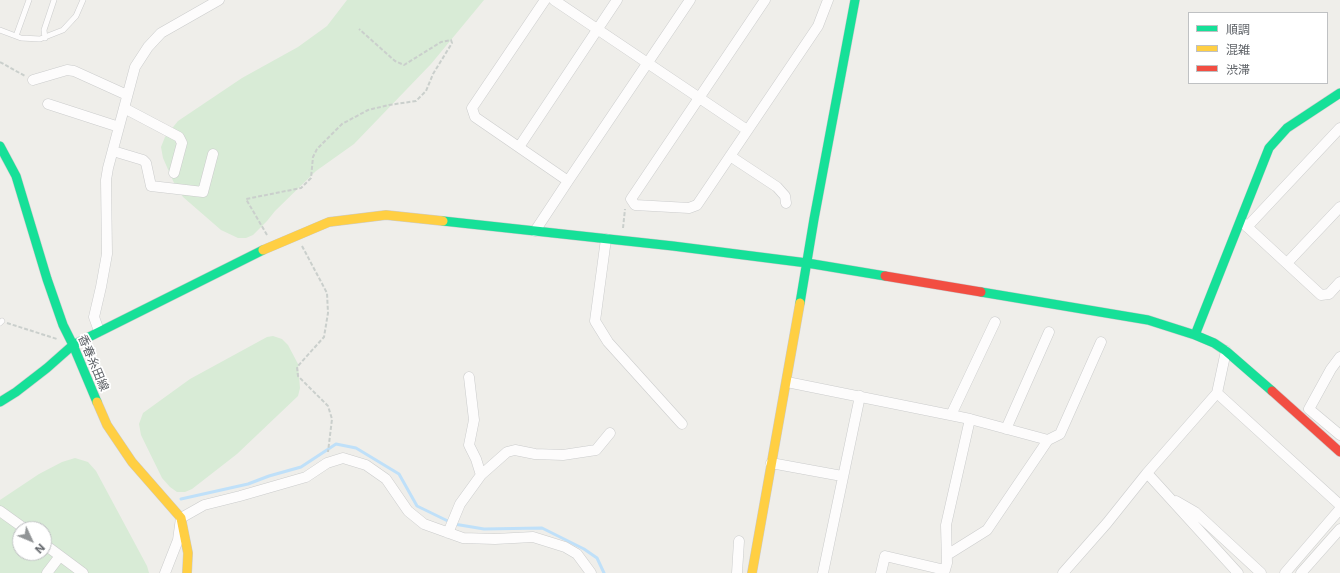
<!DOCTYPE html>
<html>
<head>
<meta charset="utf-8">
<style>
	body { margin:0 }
	#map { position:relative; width:1340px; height:573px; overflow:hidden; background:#efeeea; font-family:Inter,"Noto Sans JP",sans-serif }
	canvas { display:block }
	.legend { position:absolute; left:1188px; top:12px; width:140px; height:72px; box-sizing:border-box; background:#fff; border:1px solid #bfc1c3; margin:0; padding:5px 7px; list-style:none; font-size:12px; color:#5f6368 }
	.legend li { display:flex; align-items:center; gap:8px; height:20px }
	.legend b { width:20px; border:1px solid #bfc1c3 }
	.north { position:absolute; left:12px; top:521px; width:40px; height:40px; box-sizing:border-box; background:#fff; border:1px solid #bfc1c3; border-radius:50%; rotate:134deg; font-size:11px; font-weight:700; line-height:16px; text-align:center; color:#5f6368 }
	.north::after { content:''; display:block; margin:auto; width:14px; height:18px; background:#919496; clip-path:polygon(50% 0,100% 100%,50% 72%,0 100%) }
</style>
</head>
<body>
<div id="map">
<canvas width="1340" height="573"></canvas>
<ul class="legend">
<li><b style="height:5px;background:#16e098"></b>順調</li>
<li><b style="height:5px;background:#ffcf43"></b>混雑</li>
<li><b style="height:5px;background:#f24e42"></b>渋滞</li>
</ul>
<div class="north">N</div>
</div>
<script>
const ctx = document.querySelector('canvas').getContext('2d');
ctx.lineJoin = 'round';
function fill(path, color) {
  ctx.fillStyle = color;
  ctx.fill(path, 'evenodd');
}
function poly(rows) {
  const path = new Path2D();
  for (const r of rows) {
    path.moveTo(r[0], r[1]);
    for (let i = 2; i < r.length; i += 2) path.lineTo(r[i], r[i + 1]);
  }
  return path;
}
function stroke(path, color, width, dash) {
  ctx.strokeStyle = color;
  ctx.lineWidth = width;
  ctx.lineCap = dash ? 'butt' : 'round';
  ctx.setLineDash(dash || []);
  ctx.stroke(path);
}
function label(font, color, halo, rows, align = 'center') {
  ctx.font = font + ' Inter,"Noto Sans JP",sans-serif';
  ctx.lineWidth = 3.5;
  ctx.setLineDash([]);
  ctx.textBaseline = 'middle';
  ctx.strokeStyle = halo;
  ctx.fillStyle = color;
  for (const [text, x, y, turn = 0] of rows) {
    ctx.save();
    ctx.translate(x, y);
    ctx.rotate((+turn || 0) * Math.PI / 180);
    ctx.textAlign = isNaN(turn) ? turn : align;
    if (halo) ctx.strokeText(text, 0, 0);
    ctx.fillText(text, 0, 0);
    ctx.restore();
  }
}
fill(poly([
	[347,0,484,0,431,64,354,144,316,171,275,211,267,221,253,235,246,238,238,238,221,230,183,197,174,183,163,158,161,147,165,137,178,121,242,78,298,47,327,26],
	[273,336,282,339,288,345,298,364,300,388,298,396,237,454,192,489,185,492,177,492,170,487,162,478,141,435,139,424,143,413,190,379,267,337],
	[75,458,88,462,96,471,147,566,149,573,0,573,0,500,39,474,62,462],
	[20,529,44,529,44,553,20,553]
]), '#d8ebd6');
stroke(poly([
	[181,499,248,484,269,476,301,467,336,444,356,448,399,474,417,506,454,524,484,529,542,528,584,549,597,558,604,573]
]), '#bfe0f9', 3);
const lane = poly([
	[0,30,21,38,40,39,63,30,76,16,83,0],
	[16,36,29,0],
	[45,38,44,30,54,0],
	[0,323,2,321]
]);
const street = poly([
	[545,0,472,108,475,117,568,181],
	[554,0,747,130],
	[765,0,631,199,635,205,689,208,697,205,818,26,828,0],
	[33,80,67,70,74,71,127,95],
	[48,104,119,127],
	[124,108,179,137,182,143,174,173],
	[519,147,617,0],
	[113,151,143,160,146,163,151,186,203,192,213,154],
	[730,156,777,187,785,196,786,203],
	[1243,223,1321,295,1329,294,1340,282],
	[1247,227,1340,128],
	[535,231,568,181,690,0],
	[606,239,595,321,608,342,682,424],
	[1287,263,1340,207],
	[99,331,94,317,101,287,107,254,106,180,108,168,135,67,148,47,161,33,219,0],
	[1340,357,1331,369,1309,409,1340,435],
	[469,377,474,420,469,445,476,459,481,475],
	[787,382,970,419,1048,440],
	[1217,393,1340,505],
	[951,415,995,322],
	[1006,429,1049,332],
	[771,463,842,476],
	[1147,473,1238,573],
	[1176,501,1195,512,1261,573],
	[0,511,25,529],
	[448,533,460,504,481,475,507,452,515,450,535,454,563,455,596,450,610,433],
	[44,544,83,573],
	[947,555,987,530,1048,440,1060,434,1101,342],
	[47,573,60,556],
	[165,573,178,540,181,518,204,505,240,496,306,477,327,463,343,458,366,465,386,479,408,511,424,524,463,538,495,539,533,537,565,547,577,554,591,573],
	[737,573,739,541],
	[823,573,860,396],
	[881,573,885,556,945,570],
	[944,573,947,563,946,525,970,419],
	[1063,573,1107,523,1147,473,1217,393,1226,351],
	[1285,573,1340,509],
	[1301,573,1340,529]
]);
const fast = poly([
	[0,146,16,176,47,279,63,325,73,345,97,402],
	[443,221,673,246,807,263,885,276],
	[981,292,1148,320,1195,335,1214,343,1226,351,1272,391],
	[800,303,814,219,855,0],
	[1195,335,1269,148,1287,128,1340,93],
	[0,402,16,392,47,368,73,345,263,250]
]);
const slow = poly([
	[263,250,329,222,386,215,443,221],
	[97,402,107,425,132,462,181,518,188,553,187,573],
	[752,573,800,303]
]);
const jam = poly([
	[885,276,981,292],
	[1272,391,1340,452]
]);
stroke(lane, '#cbcccc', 6);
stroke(street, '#cbcccc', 11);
stroke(fast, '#cacacb', 10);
stroke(slow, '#cacacb', 10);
stroke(jam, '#cacacb', 10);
stroke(poly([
	[0,62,25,76],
	[623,228,625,209],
	[267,235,246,199,301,188,311,178,313,157,317,149,342,124,368,110,389,105,416,101,426,91,433,74,452,43,451,40,441,42,404,65,395,61,359,29],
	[302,246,327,293,328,313,324,337,297,367,298,376,328,406,332,419,328,452],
	[7,323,57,339]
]), '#cacfcc', 2, [4, 2]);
stroke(lane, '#fdfcfc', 5);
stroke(street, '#fdfcfc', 10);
stroke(fast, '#16e098', 9);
stroke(slow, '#ffcf43', 9);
stroke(jam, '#f24e42', 9);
label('12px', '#5f6368', '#fff', [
	["香春糸田線",93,363,67]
]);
</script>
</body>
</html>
